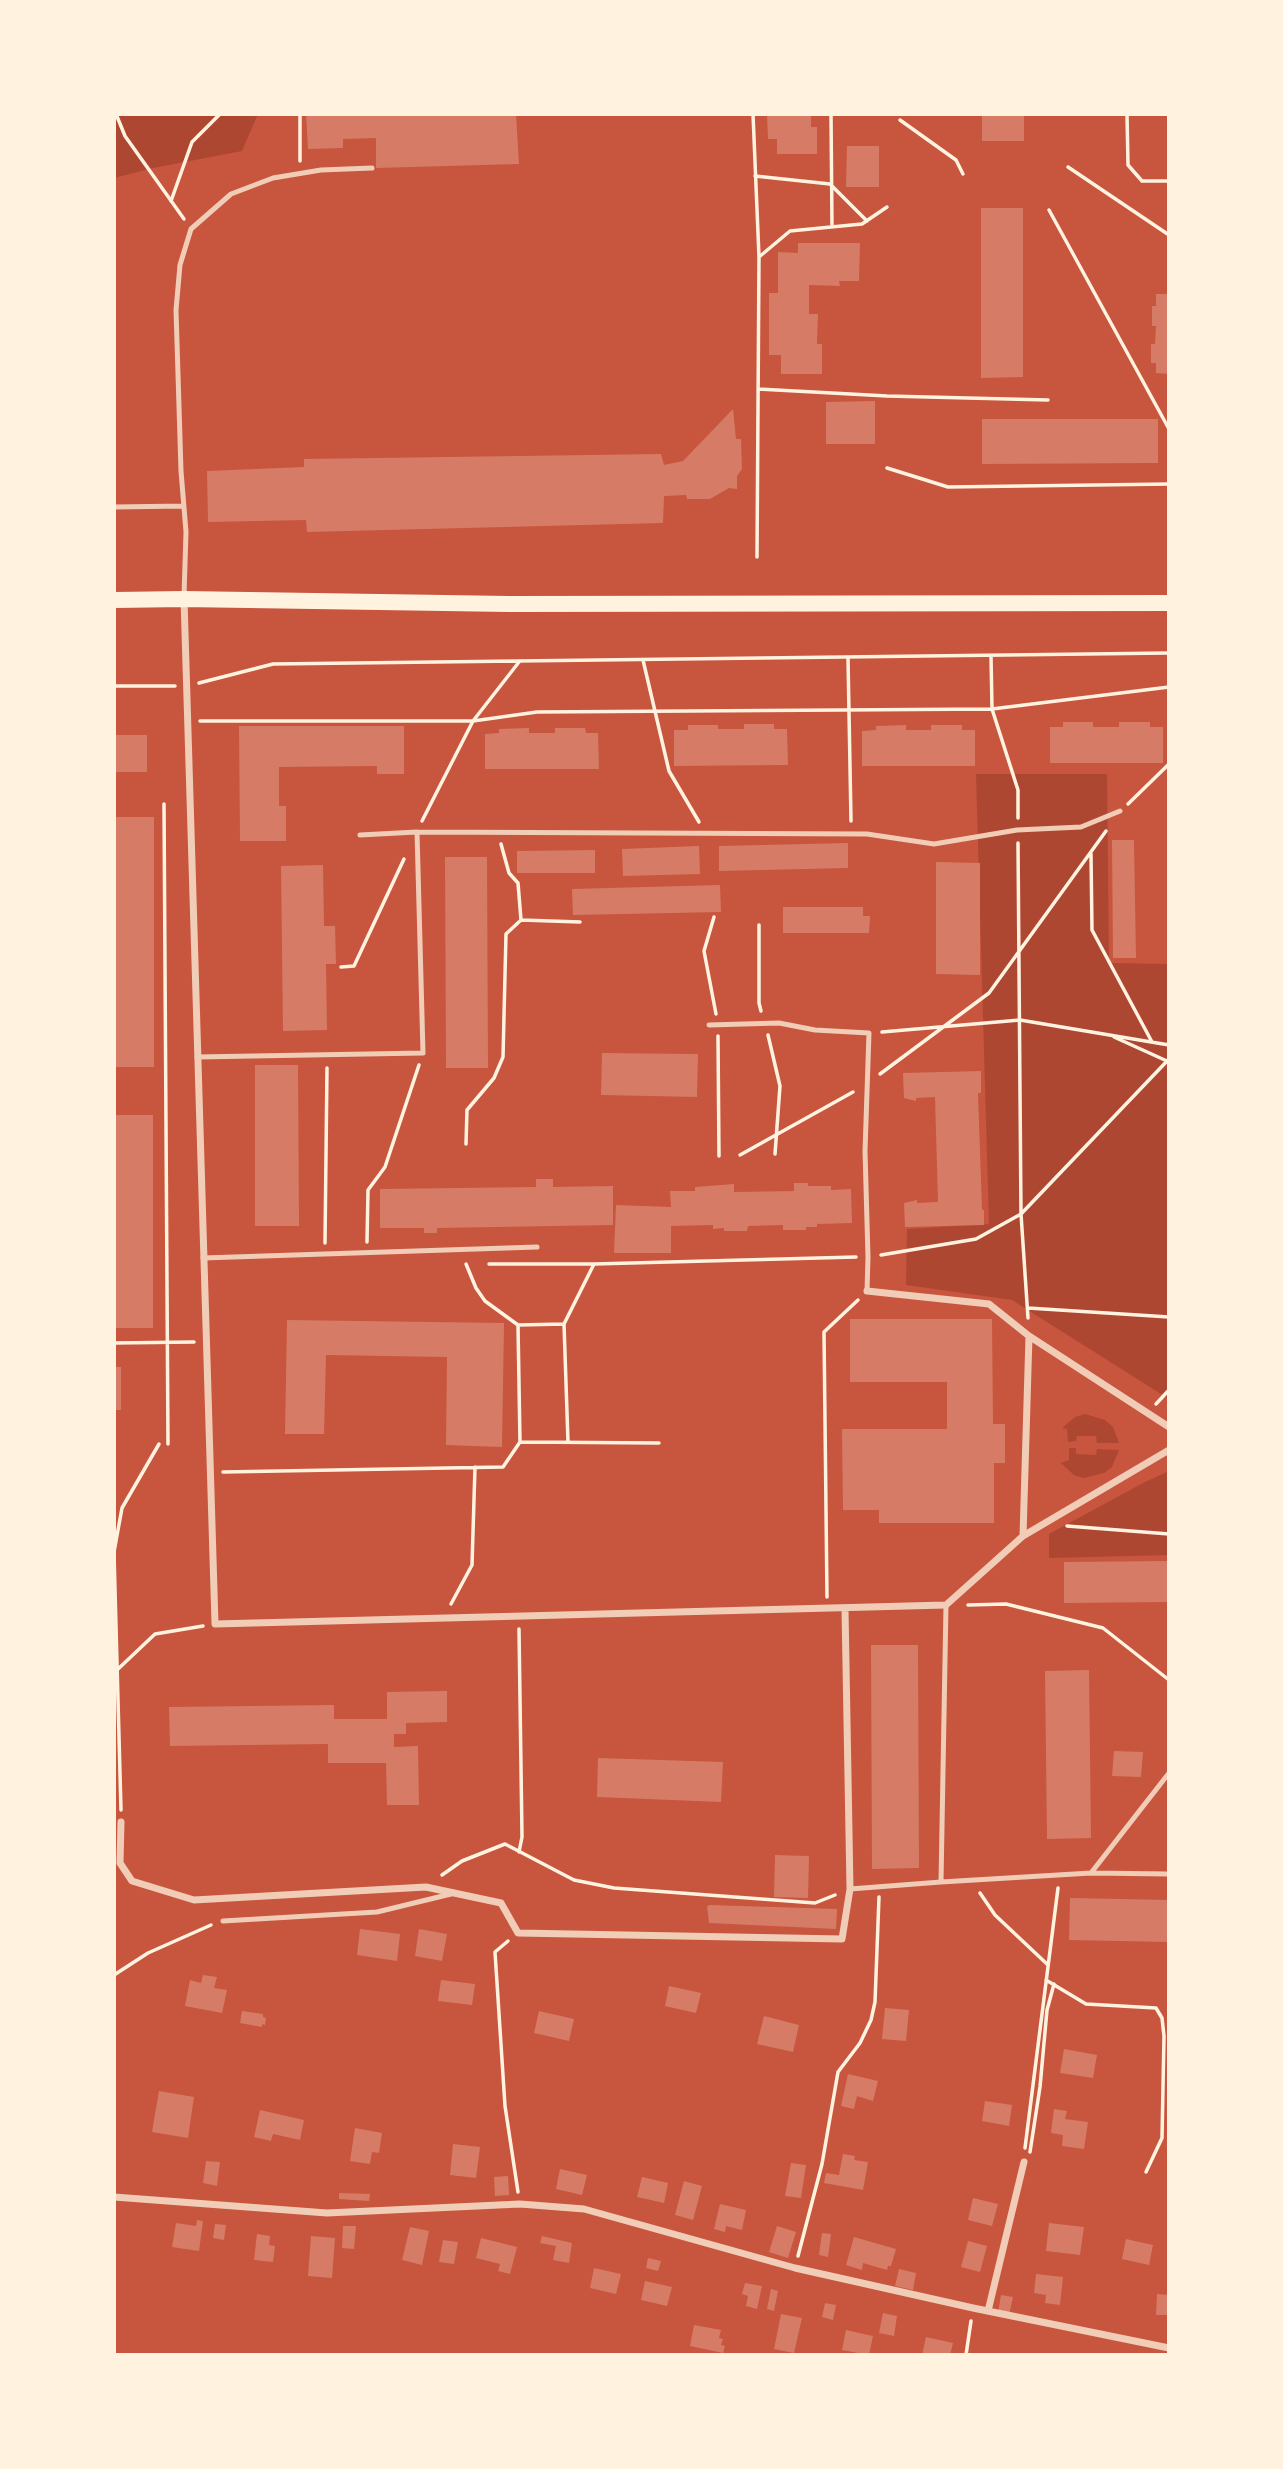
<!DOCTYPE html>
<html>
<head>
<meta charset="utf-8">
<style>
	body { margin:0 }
	#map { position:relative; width:1283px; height:2469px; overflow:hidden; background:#c8553d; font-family:"IBM Plex Sans",sans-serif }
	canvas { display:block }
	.frame { position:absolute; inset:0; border:116px solid #fff3e0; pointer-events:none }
</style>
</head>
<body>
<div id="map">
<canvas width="1283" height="2469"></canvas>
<div class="frame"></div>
</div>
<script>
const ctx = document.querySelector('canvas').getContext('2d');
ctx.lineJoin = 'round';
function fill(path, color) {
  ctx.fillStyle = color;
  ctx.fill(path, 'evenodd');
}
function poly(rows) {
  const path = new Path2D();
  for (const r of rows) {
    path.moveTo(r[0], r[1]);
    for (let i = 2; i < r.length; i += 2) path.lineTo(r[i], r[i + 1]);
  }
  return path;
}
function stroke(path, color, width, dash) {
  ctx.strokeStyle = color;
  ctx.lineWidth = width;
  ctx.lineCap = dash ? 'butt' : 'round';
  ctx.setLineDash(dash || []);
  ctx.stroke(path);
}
fill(poly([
	[114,114,258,114,242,151,153,168,114,178],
	[976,774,1107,774,1109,963,1169,964,1169,1399,1012,1300,906,1285,907,1229,989,1224],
	[1085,1414,1105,1420,1113,1427,1119,1443,1097,1443,1096,1436,1077,1436,1076,1441,1068,1442,1067,1429,1062,1428,1075,1417],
	[1069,1448,1076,1448,1076,1454,1096,1455,1097,1449,1119,1450,1112,1467,1104,1473,1084,1478,1074,1475,1061,1463,1069,1460],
	[1169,1471,1169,1555,1049,1558,1049,1534,1143,1483]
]), '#ae4732');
fill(poly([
	[306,114,516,114,519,164,376,168,376,138,343,139,343,148,308,149],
	[767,114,811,114,811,127,817,127,817,154,777,154,777,139,768,139],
	[982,114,1024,114,1024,141,982,141],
	[847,146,879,146,879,187,846,187],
	[981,208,1023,208,1023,377,981,378],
	[798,243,860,243,859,281,839,281,840,286,809,285,809,314,818,314,817,344,822,344,822,374,781,374,781,355,769,355,769,293,778,293,778,252,798,253],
	[1156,294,1169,294,1169,374,1156,373,1156,363,1151,363,1151,344,1155,344,1156,326,1152,326,1152,306,1156,306],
	[875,401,875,444,826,444,826,402],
	[733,409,736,439,741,439,742,469,737,476,737,489,729,488,710,499,687,499,686,495,664,496,663,523,307,532,306,520,208,522,207,471,304,467,304,459,661,454,664,465,683,461],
	[982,419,1158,419,1158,463,982,464],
	[1063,722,1093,722,1093,727,1119,727,1119,722,1150,722,1150,727,1163,727,1163,763,1050,763,1050,727,1063,727],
	[744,724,774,724,774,729,787,729,788,765,674,766,674,730,688,730,688,725,718,725,718,729,744,729],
	[906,725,906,730,931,730,931,725,962,725,962,730,975,730,975,766,862,766,862,731,876,730,876,726],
	[239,726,404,726,404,774,377,774,377,766,279,767,279,806,286,806,286,841,240,841],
	[529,728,529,733,555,733,555,728,585,728,586,733,598,733,599,769,485,769,485,734,499,733,499,729],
	[114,735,147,735,147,772,114,772],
	[115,817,154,817,154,1067,115,1067],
	[1112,840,1134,840,1136,958,1113,958],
	[848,843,848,868,719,871,719,846],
	[699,846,700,874,623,876,622,849],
	[595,850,595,873,517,873,517,851],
	[445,857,487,857,488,1068,446,1068],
	[936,862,980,863,980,975,936,974],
	[323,865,324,926,335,926,336,964,326,964,327,1030,283,1031,281,866],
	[720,885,721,912,573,915,572,889],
	[783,907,863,907,863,916,870,916,869,933,783,933],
	[602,1053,698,1054,697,1097,601,1095],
	[255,1065,298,1065,299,1226,255,1226],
	[981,1071,981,1093,978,1093,982,1210,984,1210,984,1225,905,1227,904,1203,917,1200,917,1203,938,1202,935,1097,916,1098,916,1101,904,1098,903,1073],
	[115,1115,153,1115,153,1328,115,1328],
	[536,1179,553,1179,553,1187,613,1186,613,1225,437,1228,437,1233,424,1233,424,1228,380,1228,380,1189,536,1187],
	[794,1183,808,1183,808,1186,831,1186,831,1190,851,1189,852,1223,817,1224,817,1227,806,1227,806,1230,783,1230,783,1225,748,1226,747,1231,724,1231,724,1228,713,1229,713,1225,671,1226,671,1253,614,1253,616,1205,671,1207,670,1191,695,1191,695,1187,734,1184,734,1192,794,1191],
	[850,1319,992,1319,993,1424,1005,1424,1005,1463,994,1463,994,1523,879,1523,879,1510,843,1510,842,1429,947,1429,947,1382,850,1382],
	[287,1320,504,1323,502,1447,446,1445,447,1357,326,1355,324,1434,285,1434],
	[114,1367,121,1367,121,1410,114,1410],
	[1169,1561,1169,1602,1064,1603,1064,1562],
	[871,1645,918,1645,919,1868,872,1869],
	[1089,1670,1091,1838,1047,1839,1045,1671],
	[447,1691,447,1722,406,1723,406,1734,394,1734,394,1747,418,1746,419,1805,387,1805,386,1763,328,1763,328,1744,170,1746,169,1707,334,1705,334,1719,387,1719,387,1692],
	[1114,1751,1143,1752,1141,1777,1112,1776],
	[598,1758,723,1762,721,1802,597,1797],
	[775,1855,809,1856,808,1898,774,1897],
	[1070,1898,1169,1900,1169,1942,1069,1940],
	[710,1905,837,1909,836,1929,709,1923,707,1906],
	[360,1929,400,1934,397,1961,357,1955],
	[419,1929,447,1934,442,1961,415,1956],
	[203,1975,217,1977,214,1988,227,1990,222,2013,185,2006,190,1980,201,1983],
	[441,1980,475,1984,472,2005,438,2001],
	[669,1986,701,1993,696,2013,665,2006],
	[885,2008,909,2010,906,2041,882,2039],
	[242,2011,263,2014,263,2017,266,2018,265,2025,262,2024,262,2027,240,2023],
	[539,2011,574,2019,569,2041,534,2033],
	[764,2016,799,2025,793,2052,757,2044],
	[1064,2049,1097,2055,1093,2078,1060,2073],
	[848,2074,878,2081,873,2101,857,2096,854,2109,841,2106],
	[159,2091,194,2097,188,2138,152,2132],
	[985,2101,1012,2105,1009,2126,982,2121],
	[1054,2109,1067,2111,1065,2119,1088,2122,1084,2149,1062,2146,1063,2135,1051,2133],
	[260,2110,304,2120,300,2140,273,2134,271,2141,254,2137],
	[355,2128,382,2133,379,2153,372,2152,370,2164,350,2161],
	[453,2144,480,2147,476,2178,450,2175],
	[843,2154,855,2156,854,2160,868,2162,863,2190,824,2183,826,2173,839,2175],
	[206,2161,220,2162,217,2186,203,2183],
	[791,2163,806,2165,801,2198,785,2196],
	[560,2169,587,2175,582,2195,556,2189],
	[508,2176,509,2195,495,2196,494,2177],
	[642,2177,668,2183,664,2203,637,2197],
	[684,2181,702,2186,693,2220,675,2215],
	[339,2193,370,2194,369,2201,339,2199],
	[973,2198,998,2204,992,2226,968,2220],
	[720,2204,746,2210,742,2230,726,2226,725,2232,714,2229],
	[197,2220,203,2221,199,2251,172,2247,176,2223,196,2226],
	[1049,2223,1084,2227,1080,2255,1046,2251],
	[215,2224,226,2225,224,2240,213,2238],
	[343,2226,356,2226,354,2249,342,2248],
	[777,2226,796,2232,788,2258,769,2252],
	[410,2227,429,2231,422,2265,402,2260],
	[822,2233,831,2234,828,2257,819,2255],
	[257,2234,270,2236,269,2245,275,2246,273,2262,254,2260],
	[311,2236,335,2238,332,2278,308,2276],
	[542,2236,572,2243,569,2263,553,2260,556,2246,540,2243],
	[854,2237,896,2249,891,2266,888,2266,887,2270,863,2263,862,2270,846,2265],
	[481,2238,517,2247,510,2274,498,2271,500,2264,476,2258],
	[1126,2239,1153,2245,1149,2265,1122,2259],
	[443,2240,458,2242,454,2264,439,2262],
	[968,2241,987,2246,980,2272,961,2267],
	[648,2258,661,2261,658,2271,646,2268],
	[594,2268,621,2274,616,2294,590,2288],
	[899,2269,916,2273,913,2290,895,2286],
	[1036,2274,1063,2277,1060,2305,1045,2303,1046,2295,1034,2293],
	[645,2281,672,2287,667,2306,641,2300],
	[745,2283,762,2286,757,2309,746,2306,748,2296,742,2294],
	[771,2289,778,2291,774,2311,767,2309],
	[1157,2294,1169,2295,1169,2315,1156,2315],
	[1001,2295,1013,2297,1009,2315,998,2313],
	[825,2303,836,2305,833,2320,822,2317],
	[883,2313,897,2316,894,2336,879,2333],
	[781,2314,802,2318,794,2353,774,2349],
	[694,2325,721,2330,719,2338,723,2339,721,2345,725,2346,723,2353,690,2346],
	[846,2330,873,2336,869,2355,842,2350],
	[926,2337,953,2343,950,2355,922,2355]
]), '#d67c66');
stroke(poly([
	[116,114,125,136,184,219],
	[753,114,759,257,757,557],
	[831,114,832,227],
	[1127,114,1128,165,1142,181,1169,181],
	[900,120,956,160,963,174],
	[300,161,300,114],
	[1068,167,1169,235],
	[755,176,830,184,867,221],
	[171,201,192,142,220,114],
	[1049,210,1169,429],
	[759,257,790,231,862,224,887,207],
	[758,389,887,396,1048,400],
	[887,468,948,487,1169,484],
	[991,656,992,709,1018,790,1018,818],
	[848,658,851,821],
	[643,660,669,771,699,822],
	[199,683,273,664,1169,653],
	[114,686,175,686],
	[200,721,473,721,537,712,992,709,1169,687],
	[164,804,168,1444],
	[1128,804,1169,764],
	[422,821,473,721,519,662],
	[1018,843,1021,1214,1028,1318],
	[1091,854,1092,930,1152,1042],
	[714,917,704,951,716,1014],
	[521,920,580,922],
	[759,925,759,1003,761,1011],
	[341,967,354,966,404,859],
	[882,1032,1020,1020,1169,1045],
	[768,1035,780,1086,775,1154],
	[718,1036,719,1156],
	[1114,1037,1167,1061],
	[880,1074,989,993,1106,831],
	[466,1144,467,1110,494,1078,503,1057,506,934,521,920,518,883,509,873,501,844],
	[740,1155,853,1092],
	[367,1242,368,1190,385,1167,419,1065],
	[325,1243,327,1068],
	[881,1255,976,1239,1021,1214,1169,1059],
	[466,1264,476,1288,485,1301,518,1325,520,1442],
	[489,1264,594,1264,856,1257],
	[1028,1308,1169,1317],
	[564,1324,568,1442],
	[518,1325,564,1324,594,1264],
	[114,1343,194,1342],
	[1156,1404,1169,1390],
	[223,1472,503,1467,520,1442,659,1443],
	[1067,1526,1169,1534],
	[114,1552,122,1508,159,1444],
	[114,1553,121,1810],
	[827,1597,824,1332,858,1300],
	[451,1604,472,1565,475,1467],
	[968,1605,1006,1604,1103,1628,1169,1680],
	[519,1629,522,1837,519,1852],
	[117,1670,155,1634,203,1626],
	[442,1875,462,1861,505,1844,574,1880,614,1888,815,1903,835,1895],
	[980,1893,995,1915,1048,1965],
	[508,1941,495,1952,505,2106,518,2192],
	[114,1975,148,1953,211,1925],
	[1046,1980,1086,2004,1156,2008,1162,2018,1164,2036,1162,2138,1146,2172],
	[1025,2148,1058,1888],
	[1030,2152,1040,2087,1047,2010,1054,1984],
	[798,2256,822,2164,838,2072,860,2043,871,2020,875,2002,879,1897],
	[966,2355,971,2321]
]), '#fff3e0', 3.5);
stroke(poly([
	[114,507,184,506],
	[184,596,186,532,181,471,176,310,180,265,191,229,231,194,273,178,321,170,372,168],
	[360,835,417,832],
	[709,1025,779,1023,815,1030,869,1033,865,1151,868,1257,867,1291],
	[197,1057,423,1053,417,832,867,834,934,844,1017,830,1081,827,1120,811],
	[203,1258,537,1247],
	[946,1605,941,1882,1091,1873,1169,1773],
	[1091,1873,1169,1874],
	[850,1889,941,1882],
	[223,1921,377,1912,451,1894]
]), '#f1ccb7', 5);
stroke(poly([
	[184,599,215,1624,946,1605,1023,1536,1169,1450],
	[867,1291,989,1304,1029,1336,1169,1427],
	[1023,1536,1029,1336],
	[121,1822,120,1863,132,1881,194,1900,426,1887,501,1903,518,1933,842,1939,850,1889,845,1609],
	[114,2197,327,2213,520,2204,584,2209,795,2268,973,2308,1169,2348],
	[988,2311,1024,2162]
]), '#f1ccb7', 7);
stroke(poly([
	[114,600,184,599,509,604,1169,603]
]), '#fff3e0', 16);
</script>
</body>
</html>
